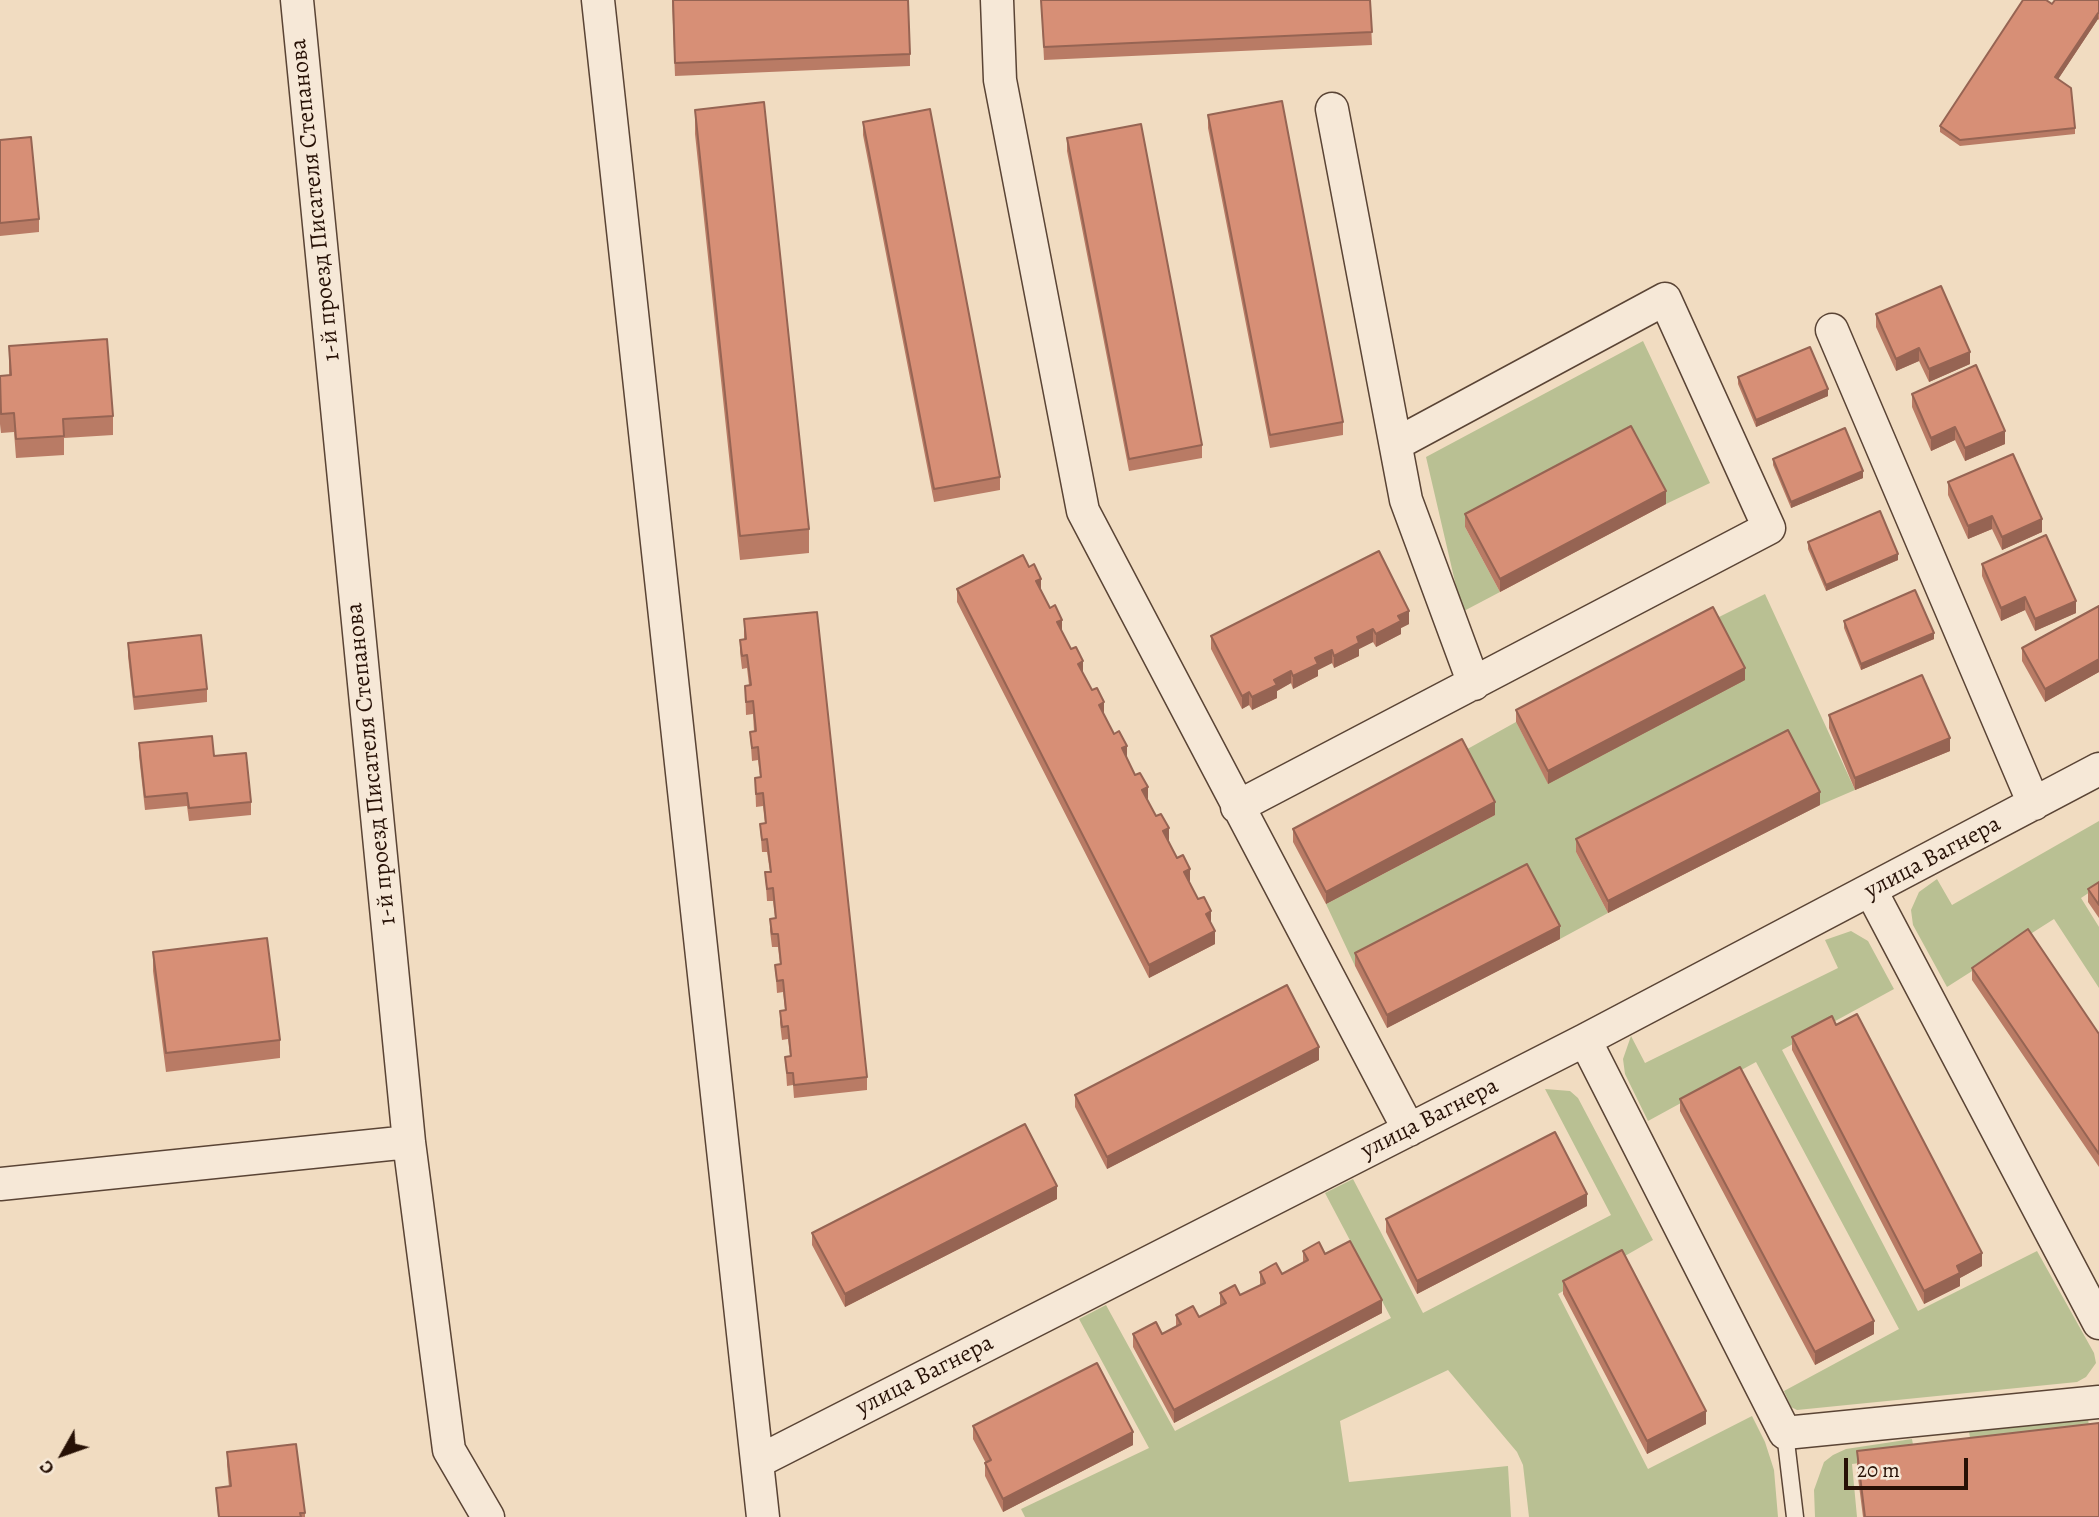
<!DOCTYPE html>
<html>
<head>
<meta charset="utf-8">
<style>
	body { margin:0 }
	#map { position:relative; width:2099px; height:1517px; overflow:hidden; background:#f1dcc1; font-family:Alegreya,serif }
	canvas { display:block }
	.north { position:absolute; left:28px; top:1419px; width:70px; height:70px; -webkit-text-stroke:5px #f6e8d7; paint-order:stroke; rotate:230deg; font-size:19px; font-weight:700; line-height:28px; text-align:center; color:#271106 }
	.north::after { content:''; display:block; margin:auto; width:24px; height:32px; background:#271106; clip-path:polygon(50% 0,100% 100%,50% 72%,0 100%) }
	.scale { position:absolute; left:1844px; top:1458px; width:124px; height:32px; box-sizing:border-box; border:4px solid #271106; border-top:0; padding-left:9px; font-size:21px; line-height:24px; white-space:nowrap; color:#271106; -webkit-text-stroke:5px #f6e8d7; paint-order:stroke }
</style>
</head>
<body>
<div id="map">
<canvas width="2099" height="1517"></canvas>
<div class="north">С</div>
<div class="scale">20 m</div>
</div>
<script>
const ctx = document.querySelector('canvas').getContext('2d');
ctx.lineJoin = 'round';
function fill(path, color) {
  ctx.fillStyle = color;
  ctx.fill(path, 'evenodd');
}
function poly(rows) {
  const path = new Path2D();
  for (const r of rows) {
    path.moveTo(r[0], r[1]);
    for (let i = 2; i < r.length; i += 2) path.lineTo(r[i], r[i + 1]);
  }
  return path;
}
function stroke(path, color, width, dash) {
  ctx.strokeStyle = color;
  ctx.lineWidth = width;
  ctx.lineCap = dash ? 'butt' : 'round';
  ctx.setLineDash(dash || []);
  ctx.stroke(path);
}
function label(font, color, halo, rows, align = 'center') {
  ctx.font = font + ' Alegreya,serif';
  ctx.lineWidth = 6;
  ctx.setLineDash([]);
  ctx.textBaseline = 'middle';
  ctx.strokeStyle = halo;
  ctx.fillStyle = color;
  for (const [text, x, y, turn = 0] of rows) {
    ctx.save();
    ctx.translate(x, y);
    ctx.rotate((+turn || 0) * Math.PI / 180);
    ctx.textAlign = isNaN(turn) ? turn : align;
    if (halo) ctx.strokeText(text, 0, 0);
    ctx.fillText(text, 0, 0);
    ctx.restore();
  }
}
fill(poly([
	[1643,341,1710,483,1666,504,1631,439,1465,527,1500,592,1462,612,1426,457],
	[1765,594,1855,790,1820,805,1576,852,1608,913,1560,939,1527,877,1355,966,1326,904,1495,815,1462,752,1516,722,1548,783,1713,620],
	[2099,821,2099,886,2081,898,2099,927,2099,988,2054,919,1947,987,1913,925,1911,910,1919,892,1937,879,1952,905],
	[1851,931,1868,941,1894,989,1782,1050,1918,1311,2037,1251,2094,1353,2096,1363,2086,1377,2077,1382,1797,1410,1791,1407,1784,1391,1899,1329,1756,1062,1648,1121,1625,1074,1623,1059,1631,1036,1645,1063,1838,968,1825,940],
	[1545,1089,1570,1091,1578,1098,1653,1240,1558,1294,1648,1469,1752,1416,1765,1442,1774,1470,1778,1517,1529,1517,1523,1465,1517,1452,1448,1370,1340,1421,1349,1482,1508,1466,1511,1517,1025,1517,1021,1509,1149,1448,1079,1319,1106,1305,1175,1431,1391,1318,1325,1193,1353,1179,1423,1313,1611,1215],
	[2088,1418,2090,1436,1970,1438,1969,1431],
	[1912,1439,1915,1456,1852,1464,1857,1517,1815,1517,1814,1490,1824,1462,1833,1455,1846,1449]
]), '#b9c093');
const lane = poly([
	[1785,1433,1795,1517]
]);
const street = poly([
	[297,0,409,1142,449,1450,488,1517],
	[598,0,763,1517],
	[997,0,1000,80,1083,511,1409,1130],
	[1332,109,1406,500,1474,684],
	[1832,330,2034,804],
	[1237,807,1769,528,1665,299,1396,444],
	[1871,891,2099,1323],
	[1585,1040,1785,1433,2099,1402],
	[0,1184,409,1142],
	[757,1462,1585,1040,2099,769]
]);
stroke(lane, '#5a4435', 19);
stroke(street, '#5a4435', 35);
stroke(lane, '#f6e8d7', 16);
stroke(street, '#f6e8d7', 32);
fill(poly([
	[672,0,910,54,910,66,675,76],
	[1041,0,1370,0,1372,45,1044,60],
	[2099,0,2099,20,2098,19,2058,79,2075,128,2075,134,1960,146,1940,132,1940,126,2052,4],
	[695,110,809,529,809,553,740,560,695,134],
	[1208,115,1343,422,1343,435,1270,448,1208,128],
	[863,122,1000,477,1000,490,934,502,863,135],
	[1067,138,1202,445,1202,458,1129,471,1067,151],
	[0,140,39,219,39,232,0,236],
	[1876,314,1970,364,1929,382,1919,361,1896,371,1876,327],
	[9,346,113,416,113,435,64,438,64,455,16,458,14,432,1,433,0,424,0,376,9,375],
	[1738,377,1828,396,1756,427,1738,384],
	[1912,394,2005,444,1965,461,1955,440,1931,451,1912,407],
	[1773,459,1863,478,1791,508,1773,465],
	[1948,482,2042,532,2002,550,1992,529,1968,539,1948,495],
	[1666,504,1500,592,1465,527,1465,514],
	[1808,542,1898,560,1826,591,1808,549],
	[1982,564,2076,613,2035,631,2025,610,2001,621,1982,576],
	[957,589,1041,591,1211,924,1215,944,1149,978,957,602],
	[2099,606,2099,672,2045,702,2022,661,2022,648],
	[744,619,867,1077,867,1090,794,1098,793,1085,787,1086,785,1057,790,1056,788,1039,782,1040,780,1023,780,1011,785,1010,783,992,777,993,775,965,780,964,778,947,772,947,770,931,770,919,775,918,773,901,767,901,765,872,770,872,767,852,762,852,760,824,765,824,763,806,756,807,755,778,760,777,758,760,752,761,750,732,754,731,753,714,746,715,745,686,749,685,747,668,742,669,740,652,740,640,744,639],
	[1844,621,1934,639,1861,670,1844,628],
	[1409,624,1401,628,1401,634,1376,647,1373,642,1359,649,1359,656,1334,668,1332,663,1318,670,1318,676,1293,689,1291,683,1277,691,1277,698,1252,710,1249,705,1242,709,1211,649,1211,636],
	[128,643,207,689,207,702,134,710,128,656],
	[1745,680,1548,784,1516,722,1516,710],
	[1829,715,1950,751,1855,790,1829,728],
	[139,743,214,756,251,802,251,815,189,821,187,806,145,810,139,756],
	[1820,805,1608,913,1576,852,1576,839],
	[1495,815,1326,904,1293,842,1293,829],
	[2099,882,2099,918,2088,902,2088,889],
	[1560,939,1387,1028,1355,966,1355,953],
	[153,952,280,1040,280,1058,166,1072,153,971],
	[1972,968,2099,1034,2099,1167,1972,980],
	[1836,1025,1982,1266,1960,1278,1960,1286,1924,1304,1792,1050,1792,1037],
	[1319,1060,1107,1169,1075,1107,1075,1095],
	[1680,1099,1874,1334,1815,1365,1680,1111],
	[1057,1199,845,1307,812,1245,812,1233],
	[1587,1206,1417,1294,1386,1232,1386,1219],
	[1303,1251,1325,1254,1382,1313,1174,1423,1133,1347,1133,1334,1162,1334,1176,1327,1176,1315,1199,1317,1220,1306,1220,1293,1240,1295,1260,1285,1260,1272,1282,1274,1303,1263],
	[1563,1281,1706,1424,1647,1454,1563,1294],
	[973,1426,1133,1445,1003,1512,985,1476,985,1463,986,1463,973,1439],
	[1857,1451,2099,1517,1863,1517,1857,1470],
	[227,1452,305,1513,305,1517,218,1517,216,1488,229,1487,227,1465]
]), '#b97b65');
fill(poly([
	[2098,13,2098,19,2055,84,2055,77],
	[1919,348,1919,361,1896,371,1896,359],
	[1970,352,1970,364,1929,382,1929,369],
	[1828,389,1828,396,1756,427,1756,420],
	[1955,427,1955,440,1931,451,1931,438],
	[2005,431,2005,444,1965,461,1965,448],
	[1863,471,1863,478,1791,508,1791,502],
	[1666,491,1666,504,1500,592,1500,579],
	[1992,516,1992,529,1968,539,1968,526],
	[2042,519,2042,532,2002,550,2002,537],
	[1898,554,1898,560,1826,591,1826,585],
	[1041,579,1041,591,1036,581],
	[2025,597,2025,610,2001,621,2001,608],
	[2076,601,2076,613,2035,631,2035,619],
	[1409,611,1409,624,1401,628,1401,634,1376,647,1376,634,1398,616],
	[1062,620,1062,633,1057,622],
	[1373,629,1373,642,1359,649,1359,656,1334,668,1334,656,1357,637],
	[1934,633,1934,639,1861,670,1861,664],
	[1332,650,1332,663,1318,670,1318,676,1293,689,1293,676,1315,658],
	[2099,659,2099,672,2045,702,2045,689],
	[1083,661,1083,674,1078,664],
	[1745,668,1745,680,1548,784,1548,771],
	[1291,671,1291,683,1277,691,1277,698,1252,710,1252,697,1274,680],
	[1249,692,1249,705,1242,709,1242,696],
	[1104,702,1104,715,1099,705],
	[1950,738,1950,751,1855,790,1855,778],
	[1127,746,1127,758,1122,748],
	[1148,787,1148,800,1142,790],
	[1820,792,1820,805,1608,913,1608,901],
	[1495,802,1495,815,1326,904,1326,892],
	[1169,828,1169,841,1163,844,1163,831],
	[1190,869,1190,882,1184,885,1184,872],
	[1211,911,1211,923,1206,914],
	[1560,926,1560,939,1387,1028,1387,1015],
	[1215,931,1215,944,1149,978,1149,965],
	[1319,1047,1319,1060,1107,1169,1107,1157],
	[1057,1186,1057,1199,845,1307,845,1294],
	[1587,1194,1587,1206,1417,1294,1417,1281],
	[1982,1253,1982,1266,1960,1278,1960,1286,1924,1304,1924,1291,1957,1266],
	[1382,1300,1382,1313,1174,1423,1174,1410],
	[1874,1321,1874,1334,1815,1365,1815,1352],
	[1706,1411,1706,1424,1647,1454,1647,1441],
	[1133,1432,1133,1445,1003,1512,1003,1499]
]), '#966453');
const building = poly([
	[673,0,908,0,910,54,675,63,673,0],
	[1041,0,1370,0,1372,32,1044,47,1041,0],
	[2023,0,2046,0,2052,4,2055,0,2099,0,2099,13,2098,13,2055,77,2071,88,2075,128,1960,140,1940,126,2023,0],
	[1282,101,1343,422,1270,435,1208,115,1282,101],
	[764,102,809,529,740,536,695,110,764,102],
	[930,109,1000,477,934,489,863,122,930,109],
	[1141,124,1202,445,1129,459,1067,138,1141,124],
	[31,137,39,219,0,223,0,140,31,137],
	[1941,286,1970,352,1929,369,1919,348,1896,359,1876,314,1941,286],
	[107,339,113,416,63,419,64,436,16,439,14,413,1,414,0,376,11,375,9,346,107,339],
	[1810,347,1828,389,1756,420,1738,377,1810,347],
	[1976,365,2005,431,1965,448,1955,427,1931,438,1912,394,1976,365],
	[1631,426,1666,491,1500,579,1465,514,1631,426],
	[1845,428,1863,471,1791,502,1773,459,1845,428],
	[2013,454,2042,519,2002,537,1992,516,1968,526,1948,482,2013,454],
	[1880,511,1898,554,1826,585,1808,542,1880,511],
	[2046,535,2076,601,2035,619,2025,597,2001,608,1982,564,2046,535],
	[1379,551,1409,611,1398,616,1401,621,1376,634,1373,629,1357,637,1359,643,1334,656,1332,650,1315,658,1318,664,1293,676,1291,671,1274,680,1277,685,1252,697,1249,692,1242,696,1211,636,1379,551],
	[1023,555,1029,567,1034,564,1041,579,1036,581,1050,608,1055,605,1062,620,1057,622,1071,649,1076,647,1083,661,1078,664,1092,690,1097,688,1104,702,1099,705,1114,734,1119,731,1127,746,1122,748,1135,775,1140,773,1148,787,1142,790,1156,816,1161,814,1169,828,1163,831,1177,858,1183,855,1190,869,1184,872,1198,899,1204,897,1211,911,1206,914,1215,931,1149,965,957,589,1023,555],
	[1915,590,1934,633,1861,664,1844,621,1915,590],
	[2099,606,2099,659,2045,689,2022,648,2099,606],
	[1713,607,1745,668,1548,771,1516,710,1713,607],
	[817,612,867,1077,794,1085,793,1073,787,1073,785,1057,791,1056,788,1026,782,1027,780,1011,786,1010,783,980,777,981,775,965,781,964,778,934,772,934,770,919,776,918,773,888,767,889,765,872,771,872,767,839,762,840,760,824,766,823,763,793,756,794,755,778,761,777,758,747,752,748,750,732,756,731,753,701,746,702,745,686,751,685,747,655,742,656,740,640,746,639,744,619,817,612],
	[201,635,207,689,134,697,128,643,201,635],
	[1922,675,1950,738,1855,778,1829,715,1922,675],
	[1788,730,1820,792,1608,901,1576,839,1788,730],
	[212,736,214,756,246,753,251,802,189,808,187,793,145,797,139,743,212,736],
	[1462,739,1495,802,1326,892,1293,829,1462,739],
	[1527,864,1560,926,1387,1015,1355,953,1527,864],
	[2099,882,2099,905,2088,889,2099,882],
	[2028,929,2099,1034,2099,1154,1972,968,2028,929],
	[267,938,280,1040,166,1053,153,952,267,938],
	[1287,985,1319,1047,1107,1157,1075,1095,1287,985],
	[1857,1014,1982,1253,1957,1266,1960,1273,1924,1291,1792,1037,1832,1016,1836,1025,1857,1014],
	[1740,1067,1874,1321,1815,1352,1680,1099,1740,1067],
	[1025,1124,1057,1186,845,1294,812,1233,1025,1124],
	[1555,1132,1587,1194,1417,1281,1386,1219,1555,1132],
	[1350,1241,1382,1300,1174,1410,1133,1334,1156,1322,1162,1334,1181,1324,1176,1315,1193,1306,1199,1317,1226,1303,1220,1293,1235,1285,1240,1295,1265,1283,1260,1272,1276,1263,1282,1274,1308,1260,1303,1251,1319,1242,1325,1254,1350,1241],
	[1622,1250,1706,1411,1647,1441,1563,1281,1622,1250],
	[1097,1363,1133,1432,1003,1499,985,1463,991,1460,973,1426,1097,1363],
	[2099,1423,2099,1517,1865,1517,1857,1451,2099,1423],
	[296,1444,305,1513,300,1513,301,1517,219,1517,216,1488,231,1486,227,1452,296,1444]
]);
fill(building, '#d78f76');
stroke(building, '#966453', 2);
label('24px', '#271106', '#f6e8d7', [
	["1-й проезд Писателя Степанова",316,200,-96],
	["1-й проезд Писателя Степанова",372,764,-96],
	["улица Вагнера",1933,858,-28],
	["улица Вагнера",1430,1119,-27],
	["улица Вагнера",925,1376,-27]
]);
</script>
</body>
</html>
